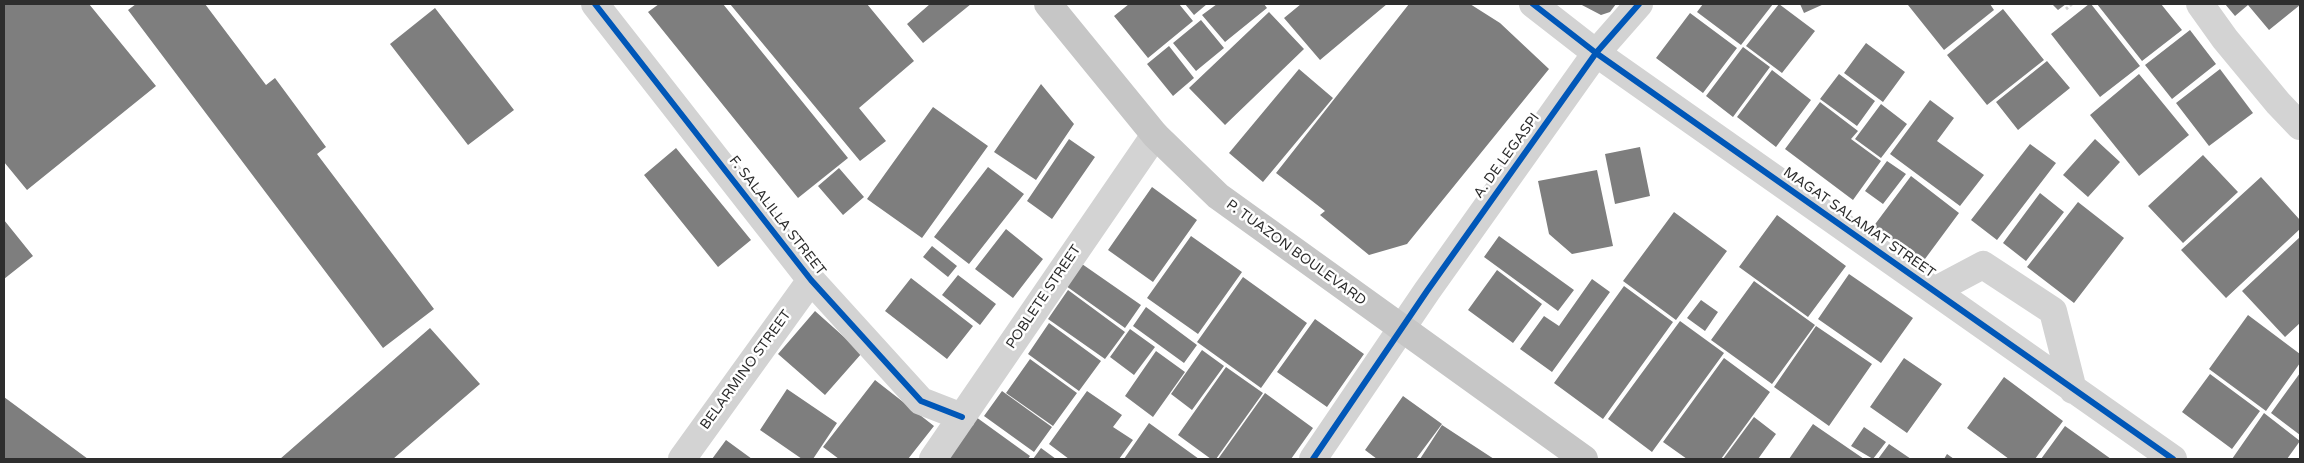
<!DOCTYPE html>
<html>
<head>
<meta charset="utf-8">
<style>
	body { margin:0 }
	#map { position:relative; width:2304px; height:463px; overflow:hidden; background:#fff; font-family:"Varela Round",sans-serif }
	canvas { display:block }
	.frame { position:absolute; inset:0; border:5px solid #2e2e2e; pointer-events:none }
</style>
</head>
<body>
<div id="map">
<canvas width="2304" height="463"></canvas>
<div class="frame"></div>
</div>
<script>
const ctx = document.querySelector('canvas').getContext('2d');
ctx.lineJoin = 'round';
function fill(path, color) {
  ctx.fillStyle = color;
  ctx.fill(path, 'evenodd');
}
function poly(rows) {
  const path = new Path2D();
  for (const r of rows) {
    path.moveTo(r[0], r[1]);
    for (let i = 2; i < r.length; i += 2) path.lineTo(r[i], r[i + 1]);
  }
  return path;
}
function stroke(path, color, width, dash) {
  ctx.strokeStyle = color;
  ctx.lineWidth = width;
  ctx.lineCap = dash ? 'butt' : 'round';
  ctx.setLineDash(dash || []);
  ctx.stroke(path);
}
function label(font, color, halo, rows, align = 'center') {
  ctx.font = font + ' "Varela Round",sans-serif';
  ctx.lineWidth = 5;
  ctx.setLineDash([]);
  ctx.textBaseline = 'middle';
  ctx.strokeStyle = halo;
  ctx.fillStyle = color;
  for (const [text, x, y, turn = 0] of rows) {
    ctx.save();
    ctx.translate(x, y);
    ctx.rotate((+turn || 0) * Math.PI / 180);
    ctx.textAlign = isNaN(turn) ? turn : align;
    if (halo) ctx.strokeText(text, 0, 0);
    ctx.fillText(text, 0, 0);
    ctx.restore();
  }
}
fill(poly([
	[4,4,89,4,156,86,27,190,4,162],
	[136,4,205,4,266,85,275,78,326,147,317,154,434,309,383,348,128,10],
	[659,4,723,4,848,158,798,198,648,12],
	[730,4,867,4,914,61,859,108,886,141,860,161],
	[930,4,971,4,923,43,907,24],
	[1129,4,1179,4,1193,21,1148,58,1114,16],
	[1185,4,1207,4,1194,15],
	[1217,4,1264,4,1267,8,1225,42,1202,15],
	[1301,4,1387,4,1320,60,1284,18],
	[1409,4,1470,4,1500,23,1549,69,1407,244,1369,255,1320,215,1325,211,1276,173],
	[1580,4,1616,4,1610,12,1601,15],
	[1703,4,1773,4,1741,45,1697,12],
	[1779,4,1815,31,1782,73,1746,46],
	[1800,4,1824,4,1804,13],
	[1910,4,1990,4,1994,10,1944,50,1908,5],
	[2052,4,2066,4,2058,10],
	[2089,4,2091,4,2140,66,2100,97,2051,34],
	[2097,4,2161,4,2182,30,2142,61],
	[2225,4,2300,4,2300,5,2269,30,2248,5,2235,16],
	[435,8,514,110,468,145,390,44],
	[2003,9,2044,60,1987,105,1947,55],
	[1269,12,1304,49,1225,125,1189,88],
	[1690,13,1737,48,1703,93,1656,58],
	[1201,20,1224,48,1196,71,1173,43],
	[2190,30,2216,64,2172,99,2145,65],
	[1866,43,1905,72,1883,102,1844,73],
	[1169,46,1194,78,1173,96,1147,64],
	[1743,47,1770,67,1733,117,1706,96],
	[2047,61,2070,88,2018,130,1996,102],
	[1299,69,1333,98,1263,182,1229,153],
	[2220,69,2253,113,2209,146,2176,103],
	[1772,70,1811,100,1776,147,1737,117],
	[1839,74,1875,101,1857,126,1820,99],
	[2139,74,2189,135,2139,176,2090,115],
	[1041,84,1074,124,1036,180,994,152],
	[1930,100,1954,118,1937,141,1984,175,1960,206,1890,154],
	[1820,102,1858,131,1851,139,1881,161,1853,200,1785,149],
	[1881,104,1907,124,1881,158,1855,139],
	[933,107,988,146,922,238,867,199],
	[1069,139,1095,157,1052,219,1027,201],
	[2095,139,2120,162,2088,197,2063,175],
	[2030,144,2056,163,1997,240,1971,220],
	[1640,147,1650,196,1615,204,1605,154],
	[676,148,751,240,718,267,644,175],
	[2203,155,2238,192,2183,243,2148,206],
	[1887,161,1906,174,1883,204,1865,191],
	[988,167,1024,194,969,264,934,237],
	[839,168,864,197,843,215,818,186],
	[1597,170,1613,246,1572,254,1549,234,1538,181],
	[1911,176,1959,213,1922,263,1873,227],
	[2261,177,2300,220,2300,229,2226,298,2181,250],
	[1152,187,1197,220,1153,282,1108,250],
	[2040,193,2064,212,2026,261,2003,243],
	[2078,202,2124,238,2074,303,2027,267],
	[1674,212,1727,251,1676,320,1623,281],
	[1777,215,1846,266,1808,317,1739,267],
	[4,220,33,256,4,279],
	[1006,229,1043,259,1013,298,975,269],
	[1191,236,1242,272,1198,334,1147,298],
	[1499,236,1574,290,1558,311,1484,257],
	[2300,237,2300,323,2285,337,2242,291],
	[932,246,957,266,948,277,923,257],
	[1082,264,1141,305,1125,328,1066,286],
	[1497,270,1542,304,1513,343,1468,310],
	[1849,274,1913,318,1881,363,1818,319],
	[958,275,996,304,980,325,942,295],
	[1243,277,1307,323,1261,388,1197,342],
	[911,278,973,326,947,359,885,311],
	[1592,279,1610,292,1552,372,1520,349,1544,316,1559,326],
	[1754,281,1815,325,1772,384,1711,340],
	[1624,286,1673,322,1603,419,1554,383],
	[1068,290,1125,332,1105,359,1048,319],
	[1701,300,1718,312,1705,331,1687,318],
	[1146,307,1197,345,1184,363,1133,326],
	[815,311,862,353,825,395,778,354],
	[2248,315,2300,354,2300,363,2266,411,2209,369],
	[1315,319,1364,354,1327,407,1277,372],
	[1680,321,1724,353,1652,452,1608,419],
	[1049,323,1101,361,1079,391,1028,354],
	[1816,326,1872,364,1829,426,1774,387],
	[430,328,480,384,393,459,280,459],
	[1130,329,1155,347,1134,375,1110,357],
	[1202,350,1224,366,1192,410,1171,394],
	[1156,351,1185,372,1153,417,1125,396],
	[1724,358,1770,392,1721,459,1687,459,1663,442],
	[1904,358,1942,384,1907,433,1870,407],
	[1030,359,1077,393,1053,426,1006,393],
	[1226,367,1263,393,1216,459,1211,459,1178,435],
	[2300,373,2300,435,2271,413],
	[2210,374,2260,411,2232,449,2182,412],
	[2004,377,2063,421,2035,459,2009,459,1967,428],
	[875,380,934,426,908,459,839,459,823,447],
	[787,389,837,423,813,459,802,459,760,430],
	[1002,391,1052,427,1034,452,984,416],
	[1087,391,1122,415,1113,427,1133,440,1119,459,1069,459,1049,444],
	[1265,393,1313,428,1291,459,1218,459],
	[1403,396,1442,424,1416,459,1377,459,1365,450],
	[4,397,88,459,4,459],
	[2264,413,2300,441,2287,459,2232,459],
	[976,417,1030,456,1028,459,946,459],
	[1754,417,1776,434,1758,459,1723,459],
	[1149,423,1199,459,1124,459],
	[1813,424,1864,459,1789,459],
	[1442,425,1471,444,1494,459,1420,459],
	[2065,426,2111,459,2041,459],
	[1864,427,1886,442,1873,459,1851,446],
	[726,440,752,459,712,459],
	[1889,444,1911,459,1878,459],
	[1041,448,1056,459,1033,459],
	[1947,454,1954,459,1944,459]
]), '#7e7e7e');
stroke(poly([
	[2066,9,2072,4]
]), '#d3d3d3', 3, [2.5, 2.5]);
stroke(poly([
	[595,4,811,280,921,401,962,417],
	[1533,4,1596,53,2173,459],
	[2200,4,2225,39,2278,103,2300,126],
	[1934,291,1983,265,2053,311,2073,390],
	[682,459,811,280],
	[933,459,1155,135],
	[1313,459,1427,291,1596,53,1639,4]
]), '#d3d3d3', 28);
stroke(poly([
	[1048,4,1155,135,1218,196,1584,459]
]), '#c6c6c6', 28);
stroke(poly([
	[595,4,811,280,921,401,962,417],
	[1533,4,1596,53,2173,459],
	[1313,459,1427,291,1596,53,1639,4]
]), '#0057b8', 6);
label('14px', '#2e2e2e', '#fff', [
	["A. DE LEGASPI",1507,156,-54],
	["F. SALALILLA STREET",777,216,52],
	["MAGAT SALAMAT STREET",1859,223,35],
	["P. TUAZON BOULEVARD",1296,253,36],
	["POBLETE STREET",1044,297,-56],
	["BELARMINO STREET",746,370,-54]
]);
</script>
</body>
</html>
